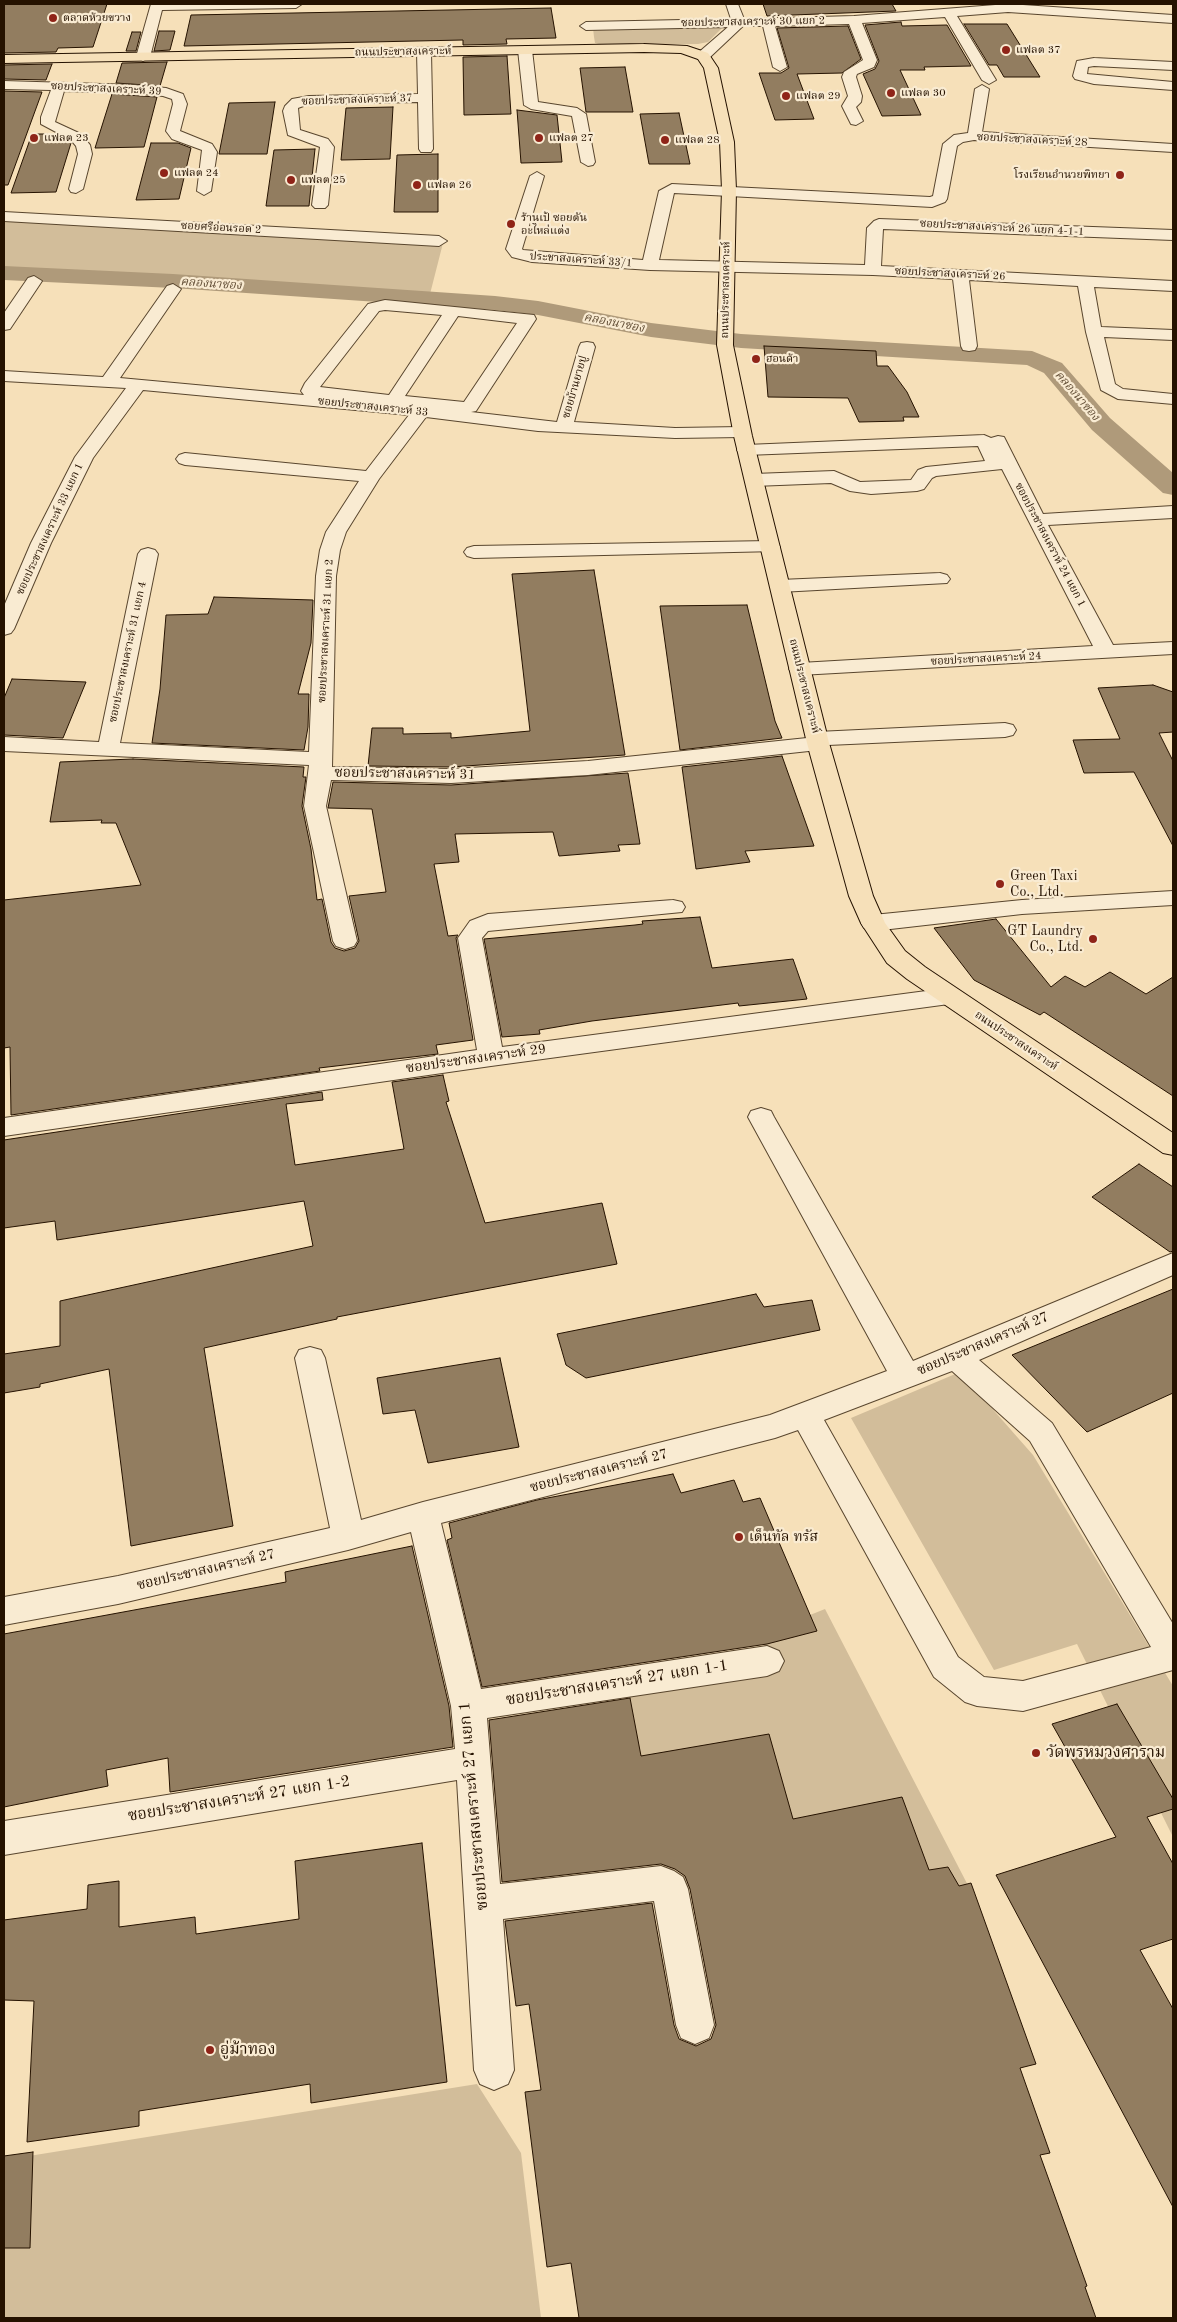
<!DOCTYPE html>
<html>
<head>
<meta charset="utf-8">
<style>
	body { margin:0 }
	#map { position:relative; width:1177px; height:2322px; overflow:hidden; background:#f6e0b9; font-family:"Old Standard TT",serif }
	canvas { display:block }
	.frame { position:absolute; inset:0; border:5px solid #251200; pointer-events:none }
</style>
</head>
<body>
<div id="map">
<canvas width="1177" height="2322"></canvas>
<div class="frame"></div>
</div>
<script>
const ctx = document.querySelector('canvas').getContext('2d');
ctx.lineJoin = 'round';
function fill(path, color) {
  ctx.fillStyle = color;
  ctx.fill(path, 'evenodd');
}
function poly(rows) {
  const path = new Path2D();
  for (const r of rows) {
    path.moveTo(r[0], r[1]);
    for (let i = 2; i < r.length; i += 2) path.lineTo(r[i], r[i + 1]);
  }
  return path;
}
function stroke(path, color, width, dash) {
  ctx.strokeStyle = color;
  ctx.lineWidth = width;
  ctx.lineCap = dash ? 'butt' : 'round';
  ctx.setLineDash(dash || []);
  ctx.stroke(path);
}
function label(font, color, halo, rows, align = 'center') {
  ctx.font = font + ' "Old Standard TT","Noto Serif Thai",serif';
  ctx.lineWidth = 4.5;
  ctx.setLineDash([]);
  ctx.textBaseline = 'middle';
  ctx.strokeStyle = halo;
  ctx.fillStyle = color;
  for (const [text, x, y, turn = 0] of rows) {
    ctx.save();
    ctx.translate(x, y);
    ctx.rotate((+turn || 0) * Math.PI / 180);
    ctx.textAlign = isNaN(turn) ? turn : align;
    if (halo) ctx.strokeText(text, 0, 0);
    ctx.fillText(text, 0, 0);
    ctx.restore();
  }
}
fill(poly([
	[723,27,708,42,698,44,602,45,595,43,594,37,593,28],
	[4,218,443,243,430,294,4,270],
	[960,1372,1033,1455,1173,1686,1173,1837,1077,1644,994,1670,851,1418],
	[825,1609,974,1897,705,1902,659,1862,621,1691,773,1667,760,1635],
	[477,2084,521,2153,541,2318,4,2318,4,2160]
]), '#d2bd9a');
fill(poly([
	[4,266,173,274,495,296,538,301,651,323,741,334,1032,351,1062,363,1110,418,1173,473,1173,495,1163,493,1092,430,1044,373,1027,365,741,348,651,337,538,315,495,310,173,288,4,280,4,266]
]), '#af9a7a');
const building = poly([
	[4,4,107,4,93,47,58,48,56,52,4,53,4,4],
	[763,4,892,4,896,11,767,16,763,4],
	[551,8,556,38,506,39,507,44,463,45,463,40,184,46,191,15,551,8],
	[901,22,902,26,947,25,971,66,924,67,925,70,900,70,921,115,882,116,863,74,875,69,879,61,865,25,901,22],
	[964,24,1007,24,1040,77,1004,77,997,65,989,65,964,24],
	[848,26,861,59,842,73,797,74,814,119,775,120,759,73,781,73,789,68,777,28,848,26],
	[159,31,175,31,170,50,154,51,159,31],
	[132,32,141,32,136,51,126,51,132,32],
	[507,56,511,114,464,115,463,57,507,56],
	[167,62,160,86,116,83,122,63,167,62],
	[52,64,46,80,4,79,4,65,52,64],
	[625,67,633,112,586,112,580,68,625,67],
	[4,91,42,92,8,185,4,185,4,91],
	[112,94,157,97,144,147,95,148,112,94],
	[275,102,267,154,219,154,229,103,275,102],
	[393,107,390,159,341,160,346,108,393,107],
	[517,110,557,115,562,162,521,163,517,110],
	[679,113,690,164,649,164,640,114,679,113],
	[32,134,55,134,71,143,56,192,11,193,32,134],
	[151,143,178,143,191,148,179,199,136,200,151,143],
	[315,149,309,206,266,206,274,150,315,149],
	[438,154,438,212,394,212,397,155,438,154],
	[764,346,876,351,877,366,888,366,907,392,919,417,903,417,904,421,859,422,848,398,768,397,764,346],
	[594,570,625,755,451,767,368,766,372,728,403,728,403,734,451,733,451,738,530,731,512,574,594,570],
	[214,597,313,600,311,643,298,694,309,694,308,727,304,750,152,743,160,689,166,615,208,614,214,597],
	[747,605,775,721,782,738,680,750,660,606,747,605],
	[12,679,86,682,63,738,4,735,4,698,12,679],
	[1153,685,1173,692,1173,732,1159,733,1173,761,1173,846,1134,772,1084,773,1073,740,1120,739,1098,688,1153,685],
	[782,756,814,846,745,851,750,862,696,869,682,767,782,756],
	[133,759,304,767,303,777,306,777,302,806,311,849,317,900,322,899,331,942,335,948,344,951,355,948,359,941,349,896,386,892,372,809,328,808,333,782,451,785,628,773,640,844,618,845,620,851,559,856,553,832,455,834,459,862,434,864,448,936,458,935,456,938,473,1040,436,1045,438,1054,319,1068,320,1071,11,1115,10,1047,4,1048,4,900,141,885,116,823,101,823,102,820,50,822,60,762,133,759],
	[700,917,712,968,793,959,807,999,739,1006,738,1003,592,1021,539,1030,540,1034,502,1037,484,939,635,925,643,924,642,921,700,917],
	[996,919,1051,987,1065,976,1085,987,1110,972,1146,994,1173,977,1173,1096,1044,1012,1040,1015,974,980,934,928,996,919],
	[443,1075,449,1101,446,1102,485,1223,602,1203,617,1264,337,1317,337,1319,204,1348,233,1526,131,1546,109,1369,40,1384,40,1387,4,1393,4,1354,60,1346,60,1301,313,1246,304,1201,57,1240,55,1221,4,1228,4,1140,322,1092,323,1100,286,1104,295,1165,404,1149,392,1082,443,1075],
	[1139,1164,1173,1187,1173,1251,1170,1252,1092,1197,1139,1164],
	[1173,1289,1173,1393,1087,1432,1012,1355,1173,1289],
	[756,1294,764,1307,812,1300,820,1330,586,1378,566,1365,557,1334,756,1294],
	[500,1358,519,1447,428,1463,415,1410,383,1414,377,1378,500,1358],
	[673,1474,681,1493,734,1480,743,1502,760,1498,817,1631,767,1644,482,1687,447,1540,452,1538,449,1523,537,1500,673,1474],
	[412,1546,449,1706,453,1747,170,1792,168,1758,106,1770,108,1786,4,1807,4,1634,286,1582,285,1572,412,1546],
	[630,1698,641,1756,769,1734,793,1819,902,1797,929,1870,948,1867,959,1886,971,1883,1036,2064,1020,2068,1050,2153,1040,2155,1087,2286,1085,2287,1096,2318,579,2318,571,2263,547,2267,525,2092,541,2090,529,2004,516,2006,505,1921,652,1903,674,2025,679,2039,696,2046,711,2039,716,2025,690,1889,685,1876,675,1869,661,1864,502,1882,489,1720,630,1698],
	[1117,1704,1173,1799,1173,1809,1147,1817,1173,1864,1173,1939,1140,1950,1173,2009,1173,2207,996,1875,1116,1837,1052,1724,1117,1704],
	[422,1843,447,2082,311,2103,310,2084,139,2111,139,2126,27,2142,34,2001,4,2000,4,1920,87,1909,88,1885,119,1881,119,1927,195,1917,196,1934,299,1919,295,1861,422,1843],
	[33,2152,30,2248,4,2248,4,2156,33,2152]
]);
fill(building, '#927d60');
stroke(building, '#251200', 1);
const minor = poly([
	[151,4,302,4,296,8,162,10,150,57,143,61,136,57,151,4],
	[726,4,738,4,744,19,854,16,1008,4,1173,15,1173,23,1008,12,957,16,996,80,989,84,982,80,945,17,862,23,877,60,874,67,857,74,856,77,862,96,861,102,856,107,863,121,856,125,851,124,842,106,848,96,842,77,844,72,863,60,849,24,775,26,787,67,780,71,773,67,763,26,743,26,708,59,703,60,698,59,696,56,698,53,728,27,586,30,580,26,586,22,731,19,726,4],
	[525,46,532,50,538,102,577,108,586,114,595,162,593,165,588,166,581,162,572,116,531,109,524,105,518,50,525,46],
	[424,48,431,52,433,149,431,152,421,152,419,149,418,102,309,104,298,108,300,130,328,139,334,147,328,205,325,208,315,208,312,205,320,147,288,135,283,111,285,106,292,99,309,96,418,94,417,52,424,48],
	[1094,58,1173,62,1173,70,1094,66,1088,67,1087,74,1173,82,1173,90,1094,84,1075,79,1073,76,1077,61,1094,58],
	[4,81,134,85,166,88,183,94,187,104,180,131,212,144,217,152,211,191,204,195,197,191,202,150,172,139,166,131,173,104,172,99,163,96,134,93,64,91,55,122,81,134,90,145,92,154,83,189,76,193,71,192,69,189,78,154,76,146,71,140,41,124,41,117,51,90,4,89,4,81],
	[982,85,989,89,982,132,1173,144,1173,152,974,140,963,142,957,146,947,199,945,202,932,207,674,193,659,260,865,265,867,228,874,221,879,219,1173,230,1173,240,883,229,881,266,1173,281,1173,291,1094,287,1101,327,1173,330,1173,340,1104,337,1115,384,1123,389,1173,394,1173,404,1118,399,1101,390,1086,332,1078,286,969,280,977,346,975,350,969,351,963,350,961,346,953,279,873,275,650,270,532,262,512,257,506,249,530,176,537,172,544,176,522,249,523,250,643,260,659,191,672,184,930,197,933,196,943,144,954,135,968,133,975,89,982,85],
	[4,212,439,236,447,241,439,246,4,221,4,212],
	[34,276,42,281,10,329,4,330,4,313,28,278,34,276],
	[173,284,181,289,120,378,304,395,301,391,305,383,368,304,385,300,534,315,536,319,476,411,471,412,557,422,579,347,581,343,587,342,593,343,595,347,574,422,675,428,742,427,748,428,751,432,748,436,742,437,675,438,538,431,426,417,379,479,346,532,340,550,336,576,332,767,451,769,588,761,807,738,809,734,817,732,1005,723,1013,725,1016,730,1013,735,1005,737,828,745,818,750,588,775,451,783,331,780,326,806,357,941,354,946,345,949,336,946,333,941,304,806,309,765,4,751,4,737,99,742,138,554,141,550,148,548,155,550,158,554,120,743,309,752,316,576,320,550,326,532,359,481,185,465,179,463,176,459,179,455,185,453,366,471,409,415,143,390,93,458,51,543,14,629,11,633,4,635,4,606,31,543,75,457,126,388,4,381,4,371,103,377,167,286,173,284],
	[385,310,442,315,389,395,320,387,379,311,385,310],
	[458,316,517,323,464,402,405,396,458,316],
	[984,435,991,438,998,436,1004,437,1043,514,1173,506,1173,518,1048,525,1113,645,1173,642,1173,654,800,675,793,673,789,669,793,665,800,663,1093,646,1002,469,936,476,932,478,924,489,917,491,871,494,850,491,831,483,754,486,747,484,745,480,747,476,754,474,834,471,860,482,911,480,918,470,926,467,985,461,978,446,746,455,740,454,737,450,740,446,746,445,984,435],
	[770,541,777,543,780,547,777,551,474,558,467,556,464,552,467,548,474,546,770,541],
	[940,573,947,575,950,579,947,583,780,592,773,590,770,586,773,582,780,580,940,573],
	[1173,891,1173,905,1022,914,873,931,864,928,861,923,864,918,873,915,1022,900,1173,891],
	[673,900,682,902,685,907,682,912,488,931,482,938,502,1047,949,988,958,990,962,996,958,1002,949,1004,491,1066,4,1136,4,1118,477,1050,458,938,470,921,488,914,673,900],
	[761,1108,771,1111,774,1117,913,1361,1173,1253,1173,1275,979,1360,1052,1423,1173,1624,1173,1670,1023,1711,977,1706,965,1702,934,1677,798,1430,775,1438,441,1523,481,1689,767,1646,779,1651,784,1661,779,1671,767,1676,487,1718,500,1884,661,1866,674,1871,683,1877,688,1889,714,2025,709,2038,695,2044,681,2038,676,2025,654,1901,503,1919,514,2070,508,2084,494,2090,480,2084,474,2070,457,1780,4,1855,4,1821,455,1749,451,1706,411,1532,348,1550,118,1604,4,1625,4,1597,118,1576,330,1528,295,1358,299,1350,310,1347,321,1350,325,1358,361,1520,423,1502,770,1415,887,1371,748,1117,751,1111,761,1108],
	[952,1371,1030,1441,1151,1647,1023,1681,984,1677,958,1657,824,1420,952,1371]
]);
const major = poly([
	[644,44,687,46,708,53,718,68,734,142,736,190,733,345,752,436,829,743,873,896,885,923,905,951,925,967,1173,1133,1173,1155,1163,1153,907,979,887,963,861,923,849,896,807,743,734,436,717,345,722,190,720,142,704,68,698,59,681,53,644,52,4,63,4,55,644,44]
]);
stroke(minor, '#59462e', 2);
stroke(major, '#251200', 2);
fill(minor, '#f9ebd2');
fill(major, '#f6e0b9');
for (const [x, y, r, color] of [
	[53,18,5,"#8f2418"],
	[1006,50,5,"#8f2418"],
	[891,93,5,"#8f2418"],
	[786,96,5,"#8f2418"],
	[34,138,5,"#8f2418"],
	[539,138,5,"#8f2418"],
	[665,140,5,"#8f2418"],
	[164,173,5,"#8f2418"],
	[1120,175,5,"#8f2418"],
	[291,180,5,"#8f2418"],
	[417,185,5,"#8f2418"],
	[511,224,5,"#8f2418"],
	[756,359,5,"#8f2418"],
	[1000,884,5,"#8f2418"],
	[1093,939,5,"#8f2418"],
	[739,1537,5,"#8f2418"],
	[1036,1753,5,"#8f2418"],
	[210,2050,5,"#8f2418"]
]) {
  const dot = new Path2D();
  dot.arc(x, y, r, 0, 2 * Math.PI);
  ctx.fillStyle = color;
  ctx.fill(dot);
  stroke(dot, '#f9ebd2', 2);
}
label('11px', '#251200', '#f9ebd2', [
	["ตลาดห้วยขวาง",63,18],
	["แฟลต 37",1016,50],
	["แฟลต 30",901,93],
	["แฟลต 29",796,96],
	["แฟลต 23",44,138],
	["แฟลต 27",549,138],
	["แฟลต 28",675,140],
	["แฟลต 24",174,173],
	["โรงเรียนอำนวยพิทยา",1110,175,"right"],
	["แฟลต 25",301,180],
	["แฟลต 26",427,185],
	["ร้านเป้ ซอยตัน",521,218],
	["อะไหล่แต่ง",521,231],
	["ฮอนด้า",766,359]
], 'left');
label('11px', '#251200', '#f9ebd2', [
	["ซอยประชาสงเคราะห์ 30 แยก 2",753,22,-1],
	["ถนนประชาสงเคราะห์",403,52,-1],
	["ซอยประชาสงเคราะห์ 39",106,89,3],
	["ซอยประชาสงเคราะห์ 37",357,100,-2],
	["ซอยประชาสงเคราะห์ 28",1032,140,3],
	["ซอยศรีอ่อนรอด 2",221,228,3],
	["ซอยประชาสงเคราะห์ 26 แยก 4-1-1",1002,228,3],
	["ประชาสงเคราะห์ 33/1",581,260,4],
	["ซอยประชาสงเคราะห์ 26",950,274,3],
	["ถนนประชาสงเคราะห์",726,290,-89],
	["ซอยบ้านยายปู",575,387,-74],
	["ซอยประชาสงเคราะห์ 33",373,407,6],
	["ซอยประชาสงเคราะห์ 33 แยก 1",50,529,-65],
	["ซอยประชาสงเคราห์ 24 แยก 1",1050,545,62],
	["ซอยประชาสงเคราะห์ 31 แยก 2",326,631,-87],
	["ซอยประชาสงเคราะห์ 31 แยก 4",128,652,-78],
	["ซอยประชาสงเคราะห์ 24",986,659,-3],
	["ถนนประชาสงเคราะห์",804,686,76],
	["ถนนประชาสงเคราะห์",1016,1041,34]
]);
label('italic 12px', '#634f37', '#f9ebd2', [
	["คลองนาซอง",211,284,4],
	["คลองนาซอง",614,323,11],
	["คลองนาซอง",1077,396,49]
]);
label('14px', '#251200', '#f9ebd2', [
	["ซอยประชาสงเคราะห์ 31",405,774,1],
	["ซอยประชาสงเคราะห์ 29",476,1059,-8],
	["ซอยประชาสงเคราะห์ 27",983,1344,-23],
	["ซอยประชาสงเคราะห์ 27",599,1471,-14],
	["ซอยประชาสงเคราะห์ 27",206,1570,-13]
]);
label('14px', '#251200', '#f9ebd2', [
	["Green Taxi",1010,876],
	["Co., Ltd.",1010,892],
	["GT Laundry",1083,931,"right"],
	["Co., Ltd.",1083,947,"right"],
	["เด็นทัล ทรัส",749,1537]
], 'left');
label('16px', '#251200', '#f9ebd2', [
	["ซอยประชาสงเคราะห์ 27 แยก 1-1",617,1683,-9],
	["ซอยประชาสงเคราะห์ 27 แยก 1-2",239,1799,-9],
	["ซอยประชาสงเคราะห์ 27 แยก 1",474,1806,-95]
]);
label('16px', '#251200', '#f9ebd2', [
	["วัดพรหมวงศาราม",1046,1753],
	["อู่ม้าทอง",220,2050]
], 'left');
</script>
</body>
</html>
